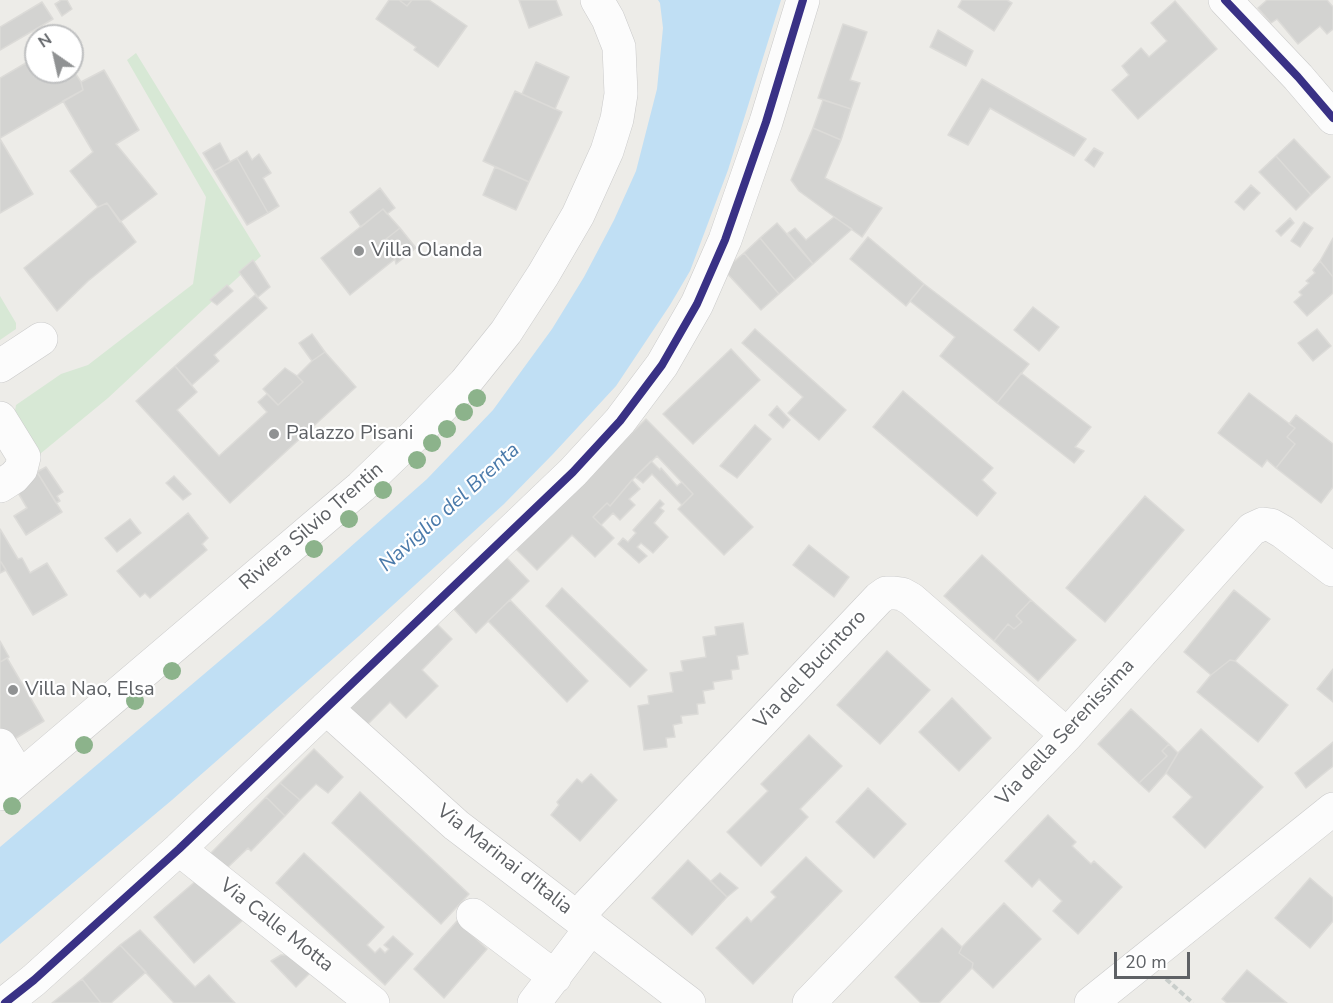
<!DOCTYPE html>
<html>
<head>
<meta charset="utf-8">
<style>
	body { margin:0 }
	#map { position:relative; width:1333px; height:1003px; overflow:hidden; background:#edece8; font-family:"Nunito Sans",sans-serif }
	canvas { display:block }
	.north { position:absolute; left:24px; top:24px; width:60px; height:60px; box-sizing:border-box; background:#fff; border:2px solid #bfc0c1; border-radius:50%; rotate:326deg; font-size:16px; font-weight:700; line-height:24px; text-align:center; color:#5e6165 }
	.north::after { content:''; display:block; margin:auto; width:21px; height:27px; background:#909293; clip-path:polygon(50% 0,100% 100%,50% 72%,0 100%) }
	.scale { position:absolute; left:1114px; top:952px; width:76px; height:27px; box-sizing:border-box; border:3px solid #5e6165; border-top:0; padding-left:8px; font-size:18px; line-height:21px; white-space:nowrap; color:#5e6165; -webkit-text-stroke:4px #fff; paint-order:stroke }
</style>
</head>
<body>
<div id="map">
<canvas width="1333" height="1003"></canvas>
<div class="north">N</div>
<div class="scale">20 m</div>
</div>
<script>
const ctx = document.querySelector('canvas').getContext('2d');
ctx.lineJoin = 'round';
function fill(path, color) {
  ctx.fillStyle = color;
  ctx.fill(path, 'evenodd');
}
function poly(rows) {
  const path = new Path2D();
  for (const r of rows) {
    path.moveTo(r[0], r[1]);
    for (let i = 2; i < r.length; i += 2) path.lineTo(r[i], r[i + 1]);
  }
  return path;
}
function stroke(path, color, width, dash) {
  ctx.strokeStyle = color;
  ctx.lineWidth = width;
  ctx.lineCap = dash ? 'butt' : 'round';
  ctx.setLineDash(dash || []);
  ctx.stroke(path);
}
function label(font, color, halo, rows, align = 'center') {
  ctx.font = font + ' "Nunito Sans",sans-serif';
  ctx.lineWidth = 4.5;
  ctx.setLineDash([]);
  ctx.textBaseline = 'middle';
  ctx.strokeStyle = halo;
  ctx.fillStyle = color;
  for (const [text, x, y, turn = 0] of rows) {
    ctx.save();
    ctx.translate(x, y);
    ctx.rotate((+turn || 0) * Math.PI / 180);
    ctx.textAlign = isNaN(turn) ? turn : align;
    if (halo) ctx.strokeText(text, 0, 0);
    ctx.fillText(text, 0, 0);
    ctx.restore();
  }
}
fill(poly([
	[136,53,261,256,108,398,40,454,15,411,16,405,61,374,88,365,193,284,206,197,127,60],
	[0,296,16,323,16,329,0,340]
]), '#d7e8d5');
fill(poly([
	[658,0,781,0,728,170,690,271,670,305,616,386,553,454,504,504,359,636,172,800,0,944,0,847,269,619,427,479,493,410,552,329,584,277,614,220,636,171,657,89,663,28,660,3]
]), '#c0dff4');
const building = poly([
	[60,0,67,0,72,9,62,16,55,4,60,1,60,0],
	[389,0,399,0,407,6,412,0,429,0,467,26,438,67,414,50,416,47,376,19,389,0],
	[399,0,412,0,407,6,399,0],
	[519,0,556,0,562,15,529,28,519,0],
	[962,0,1007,0,1012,3,994,31,958,7,962,0],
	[1267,0,1327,0,1333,7,1333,29,1327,34,1320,26,1298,44,1277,19,1271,23,1258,8,1267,0],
	[1175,1,1217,49,1138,119,1112,90,1129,75,1122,66,1141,48,1149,57,1167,41,1151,23,1175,1],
	[42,2,53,19,0,50,0,27,42,2],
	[843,24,867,32,850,80,860,83,851,109,818,98,843,24],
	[938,30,973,51,966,66,930,47,938,30],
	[36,57,36,72,72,72,72,68,81,82,83,90,0,138,0,78,36,57],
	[536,62,569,77,555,109,522,94,536,62],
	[104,70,139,130,116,144,157,194,120,222,107,203,98,207,70,171,93,152,63,101,83,90,81,82,104,70],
	[982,79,1086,139,1074,156,990,108,968,145,948,135,982,79],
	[515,91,562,112,529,182,483,161,515,91],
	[823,100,851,109,841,140,813,128,823,100],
	[813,128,841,140,825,178,882,208,862,237,799,191,791,180,813,128],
	[0,139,33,194,0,213,0,139],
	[1294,139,1330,177,1311,195,1276,156,1294,139],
	[220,143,230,162,214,171,203,153,220,143],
	[1094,148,1103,153,1094,167,1085,160,1094,148],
	[247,151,252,160,259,154,271,173,263,178,279,206,268,213,237,158,247,151],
	[1276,156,1311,195,1296,210,1259,172,1276,156],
	[237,158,268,213,247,225,214,171,237,158],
	[495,167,529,182,516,210,483,195,495,167],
	[1251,185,1260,193,1244,210,1235,202,1251,185],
	[380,188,395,208,387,214,383,209,361,227,350,212,380,188],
	[107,203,136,242,88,281,57,311,24,268,79,223,98,207,107,203],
	[383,209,400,228,381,243,395,259,350,295,321,258,383,209],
	[834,217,852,229,813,264,788,233,795,228,806,240,834,217],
	[1290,218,1294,223,1281,236,1276,231,1290,218],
	[1304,222,1313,228,1300,247,1291,241,1304,222],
	[777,223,813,264,795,280,760,238,777,223],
	[400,228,416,248,396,264,395,259,381,243,400,228],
	[868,237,924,284,906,306,850,259,868,237],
	[760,238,795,280,779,294,744,253,760,238],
	[1333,238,1333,277,1320,261,1333,238],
	[744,253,779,294,761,310,724,270,744,253],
	[253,260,270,287,258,297,239,272,253,260],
	[1320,261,1333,277,1333,293,1307,316,1294,302,1302,295,1299,292,1309,283,1306,281,1315,273,1313,270,1320,261],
	[924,284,1029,364,997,403,940,356,955,337,910,301,924,284],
	[227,285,233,291,217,305,210,300,227,285],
	[255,295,267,308,214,355,219,361,192,385,175,366,255,295],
	[1033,307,1059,327,1039,351,1014,330,1033,307],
	[755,329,846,410,819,440,788,413,803,397,742,343,755,329],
	[1317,329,1331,346,1313,361,1298,343,1317,329],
	[312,334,325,352,312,361,299,343,312,334],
	[731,349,760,380,693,444,663,414,731,349],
	[325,352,356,387,230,503,136,401,175,366,197,392,177,410,219,456,267,412,258,402,267,394,278,405,303,382,297,376,312,361,325,352],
	[285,368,297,376,303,382,278,405,263,389,285,368],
	[1021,373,1091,427,1075,447,1084,451,1074,463,997,403,1021,373],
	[903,391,993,468,982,480,996,493,977,516,873,427,903,391],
	[1249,393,1295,428,1287,437,1295,444,1276,468,1267,460,1262,467,1218,433,1249,393],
	[777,406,790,420,783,428,769,415,777,406],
	[1296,415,1333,444,1333,487,1321,503,1276,468,1295,444,1287,437,1295,428,1289,424,1296,415],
	[646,419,753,527,724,555,678,509,693,494,657,456,632,480,610,506,607,503,593,517,614,538,595,557,572,535,537,570,515,548,646,419],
	[755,425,771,439,737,478,720,466,755,425],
	[651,461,660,470,661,468,677,486,682,482,693,494,682,505,652,474,643,483,635,477,651,461],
	[46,467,63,492,57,496,60,501,56,503,37,472,46,467],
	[37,472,62,512,26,535,14,516,27,508,14,486,37,472],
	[174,476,191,494,183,500,166,483,174,476],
	[632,480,640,489,629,499,635,505,620,520,613,513,601,525,593,517,607,503,610,506,632,480],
	[1145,496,1184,530,1105,622,1066,588,1145,496],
	[660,500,664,504,660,508,664,511,654,523,668,537,653,553,641,543,637,547,647,556,639,563,618,544,623,538,628,542,636,533,633,530,660,500],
	[188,513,208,538,202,544,207,550,150,598,145,593,140,597,117,571,188,513],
	[130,519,141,533,117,552,105,538,130,519],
	[0,529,18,559,22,558,30,573,47,563,67,595,33,615,1,562,0,563,0,529],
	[809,545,849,577,834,597,793,565,809,545],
	[504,555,529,581,476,633,451,606,504,555],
	[982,555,1031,600,1016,616,1022,622,1014,629,1008,624,994,641,944,596,982,555],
	[1,562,6,570,0,573,0,563,1,562],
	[562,588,647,670,630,687,546,606,562,588],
	[1234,590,1270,619,1235,661,1230,660,1211,675,1184,652,1234,590],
	[510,600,588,681,567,702,488,621,510,600],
	[1031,600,1076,640,1038,681,994,641,1008,624,1014,629,1022,622,1016,616,1031,600],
	[435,622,452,639,422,670,438,686,406,718,390,702,362,730,344,713,435,622],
	[743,623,748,654,737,656,739,669,731,670,732,679,713,682,714,689,703,691,705,703,697,704,698,714,681,716,682,723,673,725,675,737,666,738,667,747,644,750,638,706,649,704,648,696,673,692,670,673,683,671,681,661,706,657,703,637,716,635,715,627,743,623],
	[0,641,9,657,0,662,0,641],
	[887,651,930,690,880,744,837,705,887,651],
	[7,658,44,721,8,743,0,731,0,662,7,658],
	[1230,660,1235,661,1288,705,1258,742,1197,692,1211,675,1230,660],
	[1333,669,1333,702,1317,689,1333,669],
	[952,698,991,738,959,771,919,732,952,698],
	[1131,709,1169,744,1162,751,1167,756,1139,783,1098,744,1131,709],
	[1201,729,1263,787,1205,848,1173,817,1192,797,1166,773,1178,753,1201,729],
	[809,735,842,766,800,809,808,817,761,866,727,832,768,791,761,784,809,735],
	[1333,742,1333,766,1306,788,1295,773,1333,742],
	[1169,744,1178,753,1166,773,1149,792,1139,783,1167,756,1162,751,1169,744],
	[314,749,343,777,328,793,316,784,300,800,280,783,314,749],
	[591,774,617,800,580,841,551,815,559,805,557,802,577,779,582,783,591,774],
	[280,783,300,800,285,816,266,797,280,783],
	[868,788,906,824,874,858,836,822,868,788],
	[360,792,469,894,441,924,332,823,360,792],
	[266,797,285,816,251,851,248,848,226,869,210,854,266,797],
	[1048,815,1076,842,1072,846,1091,864,1094,861,1122,887,1078,934,1053,911,1062,901,1039,879,1032,887,1005,861,1048,815],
	[304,853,384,927,367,945,375,953,380,948,385,953,389,949,384,945,393,936,413,954,385,985,276,883,304,853],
	[806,857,842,891,753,984,716,948,747,917,751,922,776,897,771,892,806,857],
	[688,860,727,897,692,935,652,898,688,860],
	[720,873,738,888,727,897,711,881,720,873],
	[204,874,243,920,194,963,154,917,204,874],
	[1310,878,1333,898,1333,921,1310,948,1275,918,1310,878],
	[1004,903,1041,939,993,988,972,968,973,963,959,953,962,947,1004,903],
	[457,921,487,949,444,998,414,969,457,921],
	[942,928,962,947,959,953,973,963,972,968,939,1003,921,1003,895,977,942,928],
	[140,930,195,987,209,975,235,1003,174,1003,120,945,140,930],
	[120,945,146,972,111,1003,101,1003,82,979,120,945],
	[281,955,290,955,311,972,296,987,271,961,281,955],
	[1247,970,1287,1003,1227,1003,1222,999,1247,970],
	[82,979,101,1003,52,1003,82,979]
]);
fill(building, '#d3d3d1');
stroke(building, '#dcdbd8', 1.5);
const minor = poly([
	[1225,0,1298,77,1333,118],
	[0,366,41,339],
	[0,418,24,457,21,469,14,477,0,486],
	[326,708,456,825,689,1003],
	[0,745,20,777],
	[0,794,361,487,415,435,465,383,506,332,543,275,578,215,607,151,617,119,621,94,619,47,608,19,597,0],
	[179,849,373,1003],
	[473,915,555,977],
	[578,918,589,904,879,598,886,593,894,593,902,594,911,599,1067,735],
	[5,1003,34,980,179,849,573,472,620,421,662,365,697,304,725,240,766,122,803,0],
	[534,1003,591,928],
	[809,1003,1067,735,1252,529,1263,524,1271,525,1283,532,1333,570],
	[1091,1003,1333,809]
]);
stroke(minor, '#cacaca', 34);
stroke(poly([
	[1166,979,1193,1003]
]), '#c9cecb', 4, [6, 3]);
stroke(minor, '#fcfcfc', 33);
stroke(poly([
	[1225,0,1298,77,1333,118],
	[5,1003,34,980,179,849,573,472,620,421,662,365,697,304,725,240,766,122,803,0]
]), '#393185', 8);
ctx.fillStyle = '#8cb38b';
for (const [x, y] of [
	[477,398],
	[464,412],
	[447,429],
	[432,443],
	[417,460],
	[383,490],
	[349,519],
	[314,549],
	[172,671],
	[135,701],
	[84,745],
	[12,806]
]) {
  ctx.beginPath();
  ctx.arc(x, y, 9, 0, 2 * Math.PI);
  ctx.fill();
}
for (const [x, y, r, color] of [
	[359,251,6,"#909293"],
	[274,434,6,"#909293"],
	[13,690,6,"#909293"]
]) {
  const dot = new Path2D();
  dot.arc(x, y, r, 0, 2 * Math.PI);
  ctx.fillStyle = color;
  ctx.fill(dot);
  stroke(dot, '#fff', 2);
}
label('20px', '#5e6165', '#fff', [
	["Villa Olanda",371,251],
	["Palazzo Pisani",286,434],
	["Villa Nao, Elsa",25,690]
], 'left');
label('20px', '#5e6165', '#fff', [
	["Riviera Silvio Trentin",312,527,-41],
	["Via del Bucintoro",811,670,-47],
	["Via della Serenissima",1066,733,-47],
	["Via Marinai d'Italia",504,860,38],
	["Via Calle Motta",276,926,38]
]);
label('italic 21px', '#4a7aaa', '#fff', [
	["Naviglio del Brenta",450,508,-42]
]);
</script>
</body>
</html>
